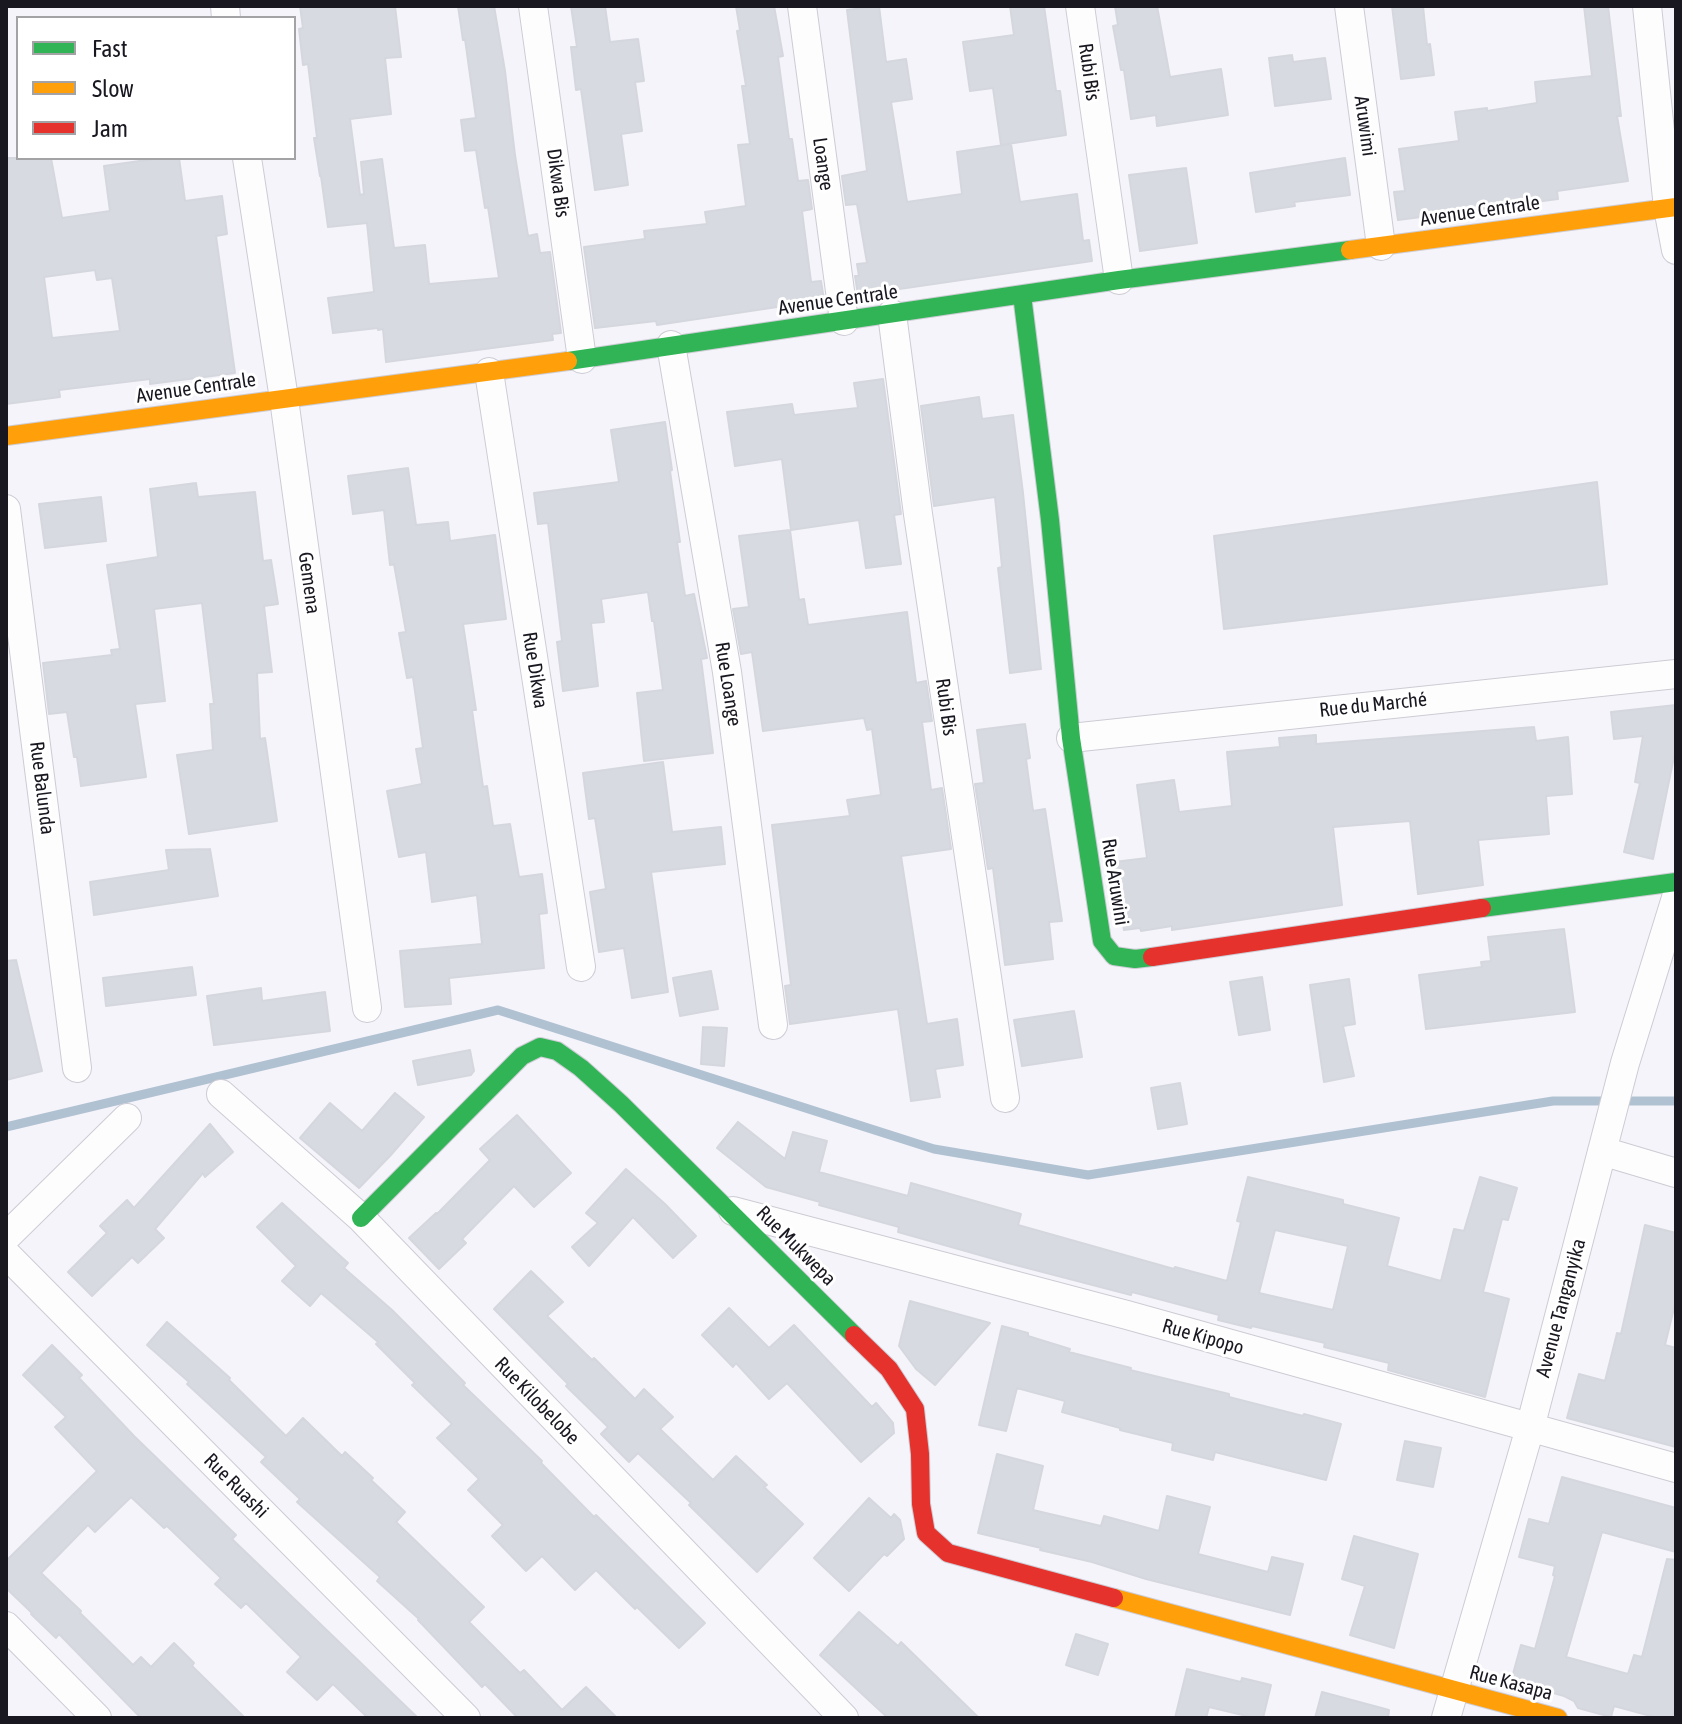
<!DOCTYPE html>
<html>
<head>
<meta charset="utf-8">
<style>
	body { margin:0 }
	#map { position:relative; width:1682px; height:1724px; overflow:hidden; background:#f5f4fa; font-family:"Asap Condensed",sans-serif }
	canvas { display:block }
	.frame { position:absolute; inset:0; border:8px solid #191821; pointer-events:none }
	.legend { position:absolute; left:16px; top:16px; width:280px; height:144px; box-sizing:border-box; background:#fff; border:2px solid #a3a3a6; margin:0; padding:10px 14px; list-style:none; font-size:24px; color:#191821 }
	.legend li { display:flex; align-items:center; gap:16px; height:40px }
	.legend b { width:40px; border:2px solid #a3a3a6 }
</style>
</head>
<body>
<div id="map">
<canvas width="1682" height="1724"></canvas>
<div class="frame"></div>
<ul class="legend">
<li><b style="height:10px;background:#30b455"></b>Fast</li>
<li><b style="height:10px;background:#ff9f0a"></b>Slow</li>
<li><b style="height:10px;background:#e5322d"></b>Jam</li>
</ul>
</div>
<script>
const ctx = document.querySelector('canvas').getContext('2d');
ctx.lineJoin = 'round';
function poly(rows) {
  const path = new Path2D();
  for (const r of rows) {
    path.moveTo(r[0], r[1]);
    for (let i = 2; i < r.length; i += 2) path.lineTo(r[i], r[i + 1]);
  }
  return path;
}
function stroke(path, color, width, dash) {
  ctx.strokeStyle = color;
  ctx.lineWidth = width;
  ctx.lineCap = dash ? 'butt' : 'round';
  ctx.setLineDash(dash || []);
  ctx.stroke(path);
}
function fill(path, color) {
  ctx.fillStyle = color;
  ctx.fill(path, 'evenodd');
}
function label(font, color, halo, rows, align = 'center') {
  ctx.font = font + ' "Asap Condensed",sans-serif';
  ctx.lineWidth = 6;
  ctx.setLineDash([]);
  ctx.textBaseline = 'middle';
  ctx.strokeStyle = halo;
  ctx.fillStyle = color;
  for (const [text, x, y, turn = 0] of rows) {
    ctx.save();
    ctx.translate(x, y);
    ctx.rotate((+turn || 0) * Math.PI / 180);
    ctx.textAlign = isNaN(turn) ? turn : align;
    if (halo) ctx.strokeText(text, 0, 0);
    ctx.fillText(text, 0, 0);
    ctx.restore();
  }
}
stroke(poly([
	[6,1127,498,1010,934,1149,1088,1175,1553,1101,1676,1101]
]), '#b0c1d1', 9);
const building = poly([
	[300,6,395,6,401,57,385,58,391,114,350,119,360,195,364,194,361,162,382,159,394,248,425,245,429,284,499,278,488,207,485,208,476,150,465,151,461,120,476,118,465,39,463,40,458,6,494,6,505,71,515,155,528,236,537,234,540,253,550,252,561,333,552,334,553,340,386,362,383,329,378,330,378,328,333,333,328,298,374,292,367,223,328,227,321,176,320,176,314,138,317,138,308,64,303,65,299,29,303,28,300,6],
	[571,6,605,6,610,42,638,39,644,81,635,82,642,131,621,134,628,185,595,190,581,89,576,90,571,47,577,47,571,6],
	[736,6,774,6,783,56,778,57,789,139,792,139,798,181,808,180,812,209,802,211,811,282,821,281,824,300,657,325,656,321,595,328,584,247,645,239,644,231,707,224,705,212,746,206,738,145,750,144,742,86,746,86,737,31,740,30,736,6],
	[879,6,886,62,906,59,912,99,891,102,907,202,962,194,957,152,1011,144,1020,202,1077,194,1083,241,1089,240,1092,261,858,295,855,276,859,276,857,264,867,263,857,204,846,205,842,176,867,171,847,10,879,6],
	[1010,6,1044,6,1056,91,1060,91,1066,135,1001,145,993,88,970,91,963,42,1014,35,1010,6],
	[1115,6,1157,6,1170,77,1221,69,1228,115,1157,126,1156,115,1131,119,1124,70,1121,70,1113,26,1118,25,1115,6],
	[1392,6,1423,6,1427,45,1430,44,1434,75,1401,79,1392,6],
	[1584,6,1608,6,1621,116,1617,116,1628,181,1557,191,1558,199,1398,220,1394,192,1405,191,1399,149,1459,141,1455,112,1487,108,1487,111,1537,103,1535,82,1592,76,1584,6],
	[1292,55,1293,62,1325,58,1331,99,1275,106,1269,58,1292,55],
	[6,158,51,158,62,218,110,211,104,166,161,158,179,158,185,201,222,196,227,234,216,236,235,373,150,384,150,379,59,390,60,397,6,404,6,158],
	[95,270,97,280,112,278,120,331,52,338,44,277,95,270],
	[1345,158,1350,195,1294,202,1295,206,1256,212,1250,173,1345,158],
	[1186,168,1197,243,1140,251,1129,175,1186,168],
	[883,379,901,514,894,515,901,564,866,568,859,520,791,530,782,459,735,466,727,412,792,404,794,415,858,408,854,383,883,379],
	[979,397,982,419,1013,415,1023,493,1041,669,1010,673,998,568,1002,567,995,497,934,506,921,406,979,397],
	[665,422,672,470,670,471,680,542,677,542,685,596,694,594,707,658,701,659,713,753,644,761,637,693,663,690,654,621,652,621,648,592,601,599,604,622,591,623,598,686,563,691,557,642,562,641,548,523,538,524,534,493,619,482,611,430,665,422],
	[408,468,416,525,448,522,450,541,495,535,506,619,463,624,476,710,472,710,483,787,487,786,493,826,510,824,519,877,542,874,547,913,539,914,544,968,449,978,451,1004,405,1007,400,951,482,944,477,895,432,902,426,852,399,857,387,791,422,784,416,749,423,748,413,677,407,678,399,633,406,632,394,564,390,565,384,510,353,514,348,476,408,468],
	[1597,482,1607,584,1224,629,1214,536,1597,482],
	[196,483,198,497,255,492,263,561,271,560,278,604,264,606,272,672,257,673,260,739,265,738,277,821,189,834,177,755,213,750,210,704,214,704,202,603,154,609,165,701,135,704,146,777,81,786,77,757,74,757,67,712,49,714,43,663,112,655,111,650,120,649,107,565,158,557,150,489,196,483],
	[101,497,106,541,45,548,39,504,101,497],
	[790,530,799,600,804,599,808,625,907,612,916,683,926,681,932,721,922,722,931,790,942,788,951,849,901,856,927,1024,957,1019,963,1065,935,1069,940,1097,911,1101,898,1009,790,1024,785,986,791,985,772,825,850,816,847,800,881,795,872,729,867,730,864,718,763,731,752,652,741,654,733,609,749,607,739,536,790,530],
	[1676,705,1676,747,1653,859,1624,852,1640,783,1635,782,1643,736,1614,739,1611,712,1676,705],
	[1025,724,1030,758,1026,759,1033,811,1045,809,1062,921,1049,922,1053,959,1005,965,993,868,988,869,975,784,984,783,977,730,1025,724],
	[1534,727,1536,741,1568,737,1572,794,1546,796,1549,834,1478,840,1483,885,1418,894,1410,821,1333,827,1342,905,1172,930,1172,926,1141,931,1140,928,1124,930,1114,862,1147,858,1137,785,1174,780,1179,812,1232,806,1227,752,1280,747,1279,738,1316,735,1316,744,1534,727],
	[663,762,672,832,721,827,725,864,651,872,668,992,632,998,624,948,599,952,590,892,606,889,595,818,589,819,583,773,663,762],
	[210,849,218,896,94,915,90,882,169,870,166,850,210,849],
	[1564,929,1575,1012,1426,1029,1419,975,1482,967,1481,962,1491,961,1488,937,1564,929],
	[16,960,42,1071,6,1080,6,961,16,960],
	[192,967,196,995,106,1006,103,978,192,967],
	[711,971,718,1009,680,1016,673,978,711,971],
	[1262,977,1270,1030,1239,1035,1230,982,1262,977],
	[1349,979,1355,1024,1343,1026,1354,1076,1324,1082,1310,985,1349,979],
	[261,988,262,1001,325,992,330,1031,214,1045,207,996,261,988],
	[1074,1011,1082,1057,1022,1066,1014,1020,1074,1011],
	[703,1027,727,1028,724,1066,701,1064,703,1027],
	[470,1050,474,1071,471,1075,418,1085,413,1061,470,1050],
	[1180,1083,1187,1124,1158,1129,1151,1088,1180,1083],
	[395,1093,424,1117,390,1156,359,1188,300,1138,330,1103,362,1131,395,1093],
	[517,1115,571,1173,534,1207,514,1186,462,1239,466,1243,439,1269,409,1238,436,1213,437,1214,490,1160,480,1149,517,1115],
	[738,1122,785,1159,793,1132,827,1141,819,1172,908,1196,911,1183,1021,1214,1018,1225,1174,1269,1175,1267,1227,1281,1241,1222,1237,1221,1248,1177,1343,1200,1343,1204,1399,1218,1387,1266,1441,1281,1454,1229,1464,1231,1480,1177,1517,1188,1508,1220,1502,1219,1483,1292,1509,1299,1485,1397,1388,1370,1389,1363,1324,1347,1325,1343,1252,1326,1251,1328,1218,1320,1219,1315,1132,1292,1131,1295,1008,1263,898,1232,899,1227,819,1205,820,1202,766,1187,717,1148,738,1122],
	[1275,1230,1348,1246,1333,1310,1259,1293,1275,1230],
	[210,1124,233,1152,205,1177,203,1173,155,1229,164,1238,138,1263,132,1257,92,1296,68,1272,107,1233,100,1226,127,1200,134,1208,210,1124],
	[626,1169,665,1204,696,1236,673,1258,633,1217,589,1266,572,1247,598,1223,586,1213,626,1169],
	[282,1203,348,1263,344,1268,392,1310,465,1383,463,1385,542,1461,541,1463,594,1517,596,1515,705,1623,679,1648,637,1607,635,1609,596,1570,575,1590,542,1556,526,1571,492,1536,503,1525,468,1490,479,1479,437,1438,452,1424,412,1385,415,1383,376,1344,378,1342,321,1293,310,1306,282,1281,296,1266,257,1227,282,1203],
	[1645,1225,1676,1233,1676,1300,1665,1345,1676,1348,1676,1447,1567,1418,1579,1374,1605,1381,1617,1333,1621,1334,1645,1225],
	[531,1271,563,1302,547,1316,592,1360,594,1358,635,1399,644,1389,673,1417,660,1429,713,1480,736,1456,767,1485,764,1487,803,1524,757,1572,689,1505,691,1503,638,1453,629,1462,601,1434,608,1427,566,1386,568,1384,494,1309,531,1271],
	[910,1301,990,1323,935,1385,916,1369,899,1346,910,1301],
	[729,1308,769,1348,794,1325,872,1407,876,1403,893,1423,894,1433,861,1462,787,1383,769,1399,736,1363,733,1367,702,1335,729,1308],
	[167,1322,230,1378,229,1380,286,1436,303,1418,342,1456,345,1452,373,1478,371,1480,405,1512,396,1522,484,1607,469,1622,520,1673,524,1670,562,1710,586,1687,617,1718,518,1718,485,1684,482,1687,418,1620,419,1619,377,1581,380,1577,297,1502,300,1499,261,1462,266,1457,187,1384,189,1382,147,1345,167,1322],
	[1002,1326,1028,1333,1028,1336,1070,1349,1069,1352,1131,1368,1130,1370,1229,1394,1229,1397,1303,1416,1304,1414,1341,1424,1326,1480,1215,1452,1213,1460,1172,1450,1173,1443,1120,1430,1120,1428,1062,1412,1065,1401,1017,1388,1006,1431,979,1425,1002,1326],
	[52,1345,82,1375,79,1378,134,1436,236,1535,232,1539,418,1718,368,1718,333,1684,317,1700,287,1672,301,1657,246,1603,241,1608,215,1584,221,1578,167,1526,164,1528,131,1497,95,1532,88,1525,41,1573,81,1611,80,1613,133,1665,141,1657,151,1667,174,1643,194,1663,192,1666,245,1718,141,1718,59,1634,56,1638,31,1614,32,1613,6,1588,6,1561,97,1471,55,1427,66,1417,23,1375,52,1345],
	[1405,1441,1441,1448,1433,1487,1397,1480,1405,1441],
	[997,1454,1043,1466,1033,1510,1101,1526,1104,1516,1159,1531,1167,1496,1210,1507,1198,1554,1268,1572,1272,1557,1303,1564,1290,1615,1146,1579,1092,1562,1040,1550,1041,1548,978,1533,997,1454],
	[1562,1477,1676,1508,1676,1552,1602,1532,1566,1657,1628,1674,1634,1655,1642,1657,1667,1559,1676,1560,1676,1704,1672,1718,1658,1718,1614,1706,1611,1717,1578,1708,1574,1701,1564,1696,1511,1681,1521,1645,1535,1649,1555,1576,1553,1575,1555,1566,1519,1557,1529,1519,1549,1524,1562,1477],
	[869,1498,891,1518,894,1514,900,1520,904,1539,887,1556,884,1554,849,1591,814,1558,869,1498],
	[1354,1536,1418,1554,1394,1648,1350,1635,1365,1586,1342,1579,1354,1536],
	[859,1612,898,1646,901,1642,979,1718,888,1718,820,1655,859,1612],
	[1076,1634,1108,1644,1098,1675,1066,1665,1076,1634],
	[1187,1669,1241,1682,1242,1678,1271,1685,1263,1718,1255,1718,1209,1707,1206,1718,1175,1718,1187,1669],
	[1322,1692,1389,1710,1388,1718,1315,1718,1322,1692]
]);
fill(building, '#d8dae1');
stroke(building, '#d5d7de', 2);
const street = poly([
	[225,6,226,18],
	[533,6,582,359],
	[802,6,844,321],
	[1080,6,1119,280],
	[1349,6,1381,246],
	[1647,6,1668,208,1676,250],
	[247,158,284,399,367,1008],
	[892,314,918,514,1005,1098],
	[671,345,727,672,773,1025],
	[489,372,581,967],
	[6,509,77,1068],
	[1071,738,1676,674],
	[221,1094,361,1218,844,1718],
	[1602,1151,1676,1173],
	[733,1211,1127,1315,1676,1468],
	[6,1237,127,1118],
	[6,1254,466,1718],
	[6,1626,97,1718],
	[1446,1718,1530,1428,1625,1063,1676,898]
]);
const fast = poly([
	[1022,295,1050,520,1071,738,1102,941,1114,956,1135,959,1152,957],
	[568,361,1119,280,1350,250],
	[1482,908,1676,882],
	[361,1218,522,1056,540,1047,557,1051,581,1068,621,1104,854,1335]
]);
const slow = poly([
	[1350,250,1676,207],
	[6,436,568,361],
	[1114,1598,1558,1718]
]);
const jam = poly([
	[1152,957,1482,908],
	[854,1335,889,1369,915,1409,920,1454,921,1504,926,1533,948,1553,1114,1598]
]);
stroke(street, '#cdccd4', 30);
stroke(fast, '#cdccd4', 20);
stroke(slow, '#cdccd4', 20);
stroke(jam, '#cdccd4', 20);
stroke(street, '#fefdfe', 28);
stroke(fast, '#30b455', 18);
stroke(slow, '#ff9f0a', 18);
stroke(jam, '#e5322d', 18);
label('20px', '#191821', '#fff', [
	["Rubi Bis",1089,72,82],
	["Aruwimi",1365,126,82],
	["Loange",823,164,82],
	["Dikwa Bis",558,183,82],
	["Avenue Centrale",1480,211,-8],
	["Avenue Centrale",838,300,-8],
	["Avenue Centrale",196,388,-8],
	["Gemena",309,583,82],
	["Rue Dikwa",535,670,81],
	["Rue Loange",728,684,81],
	["Rue du Marché",1373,705,-6],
	["Rubi Bis",946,707,82],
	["Rue Balunda",42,788,83],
	["Rue Aruwini",1115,882,81],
	["Rue Mukwepa",796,1246,45],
	["Avenue Tanganyika",1561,1308,-75],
	["Rue Kipopo",1203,1337,16],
	["Rue Kilobelobe",537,1401,46],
	["Rue Ruashi",236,1486,45],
	["Rue Kasapa",1511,1683,15]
]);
</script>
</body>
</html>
